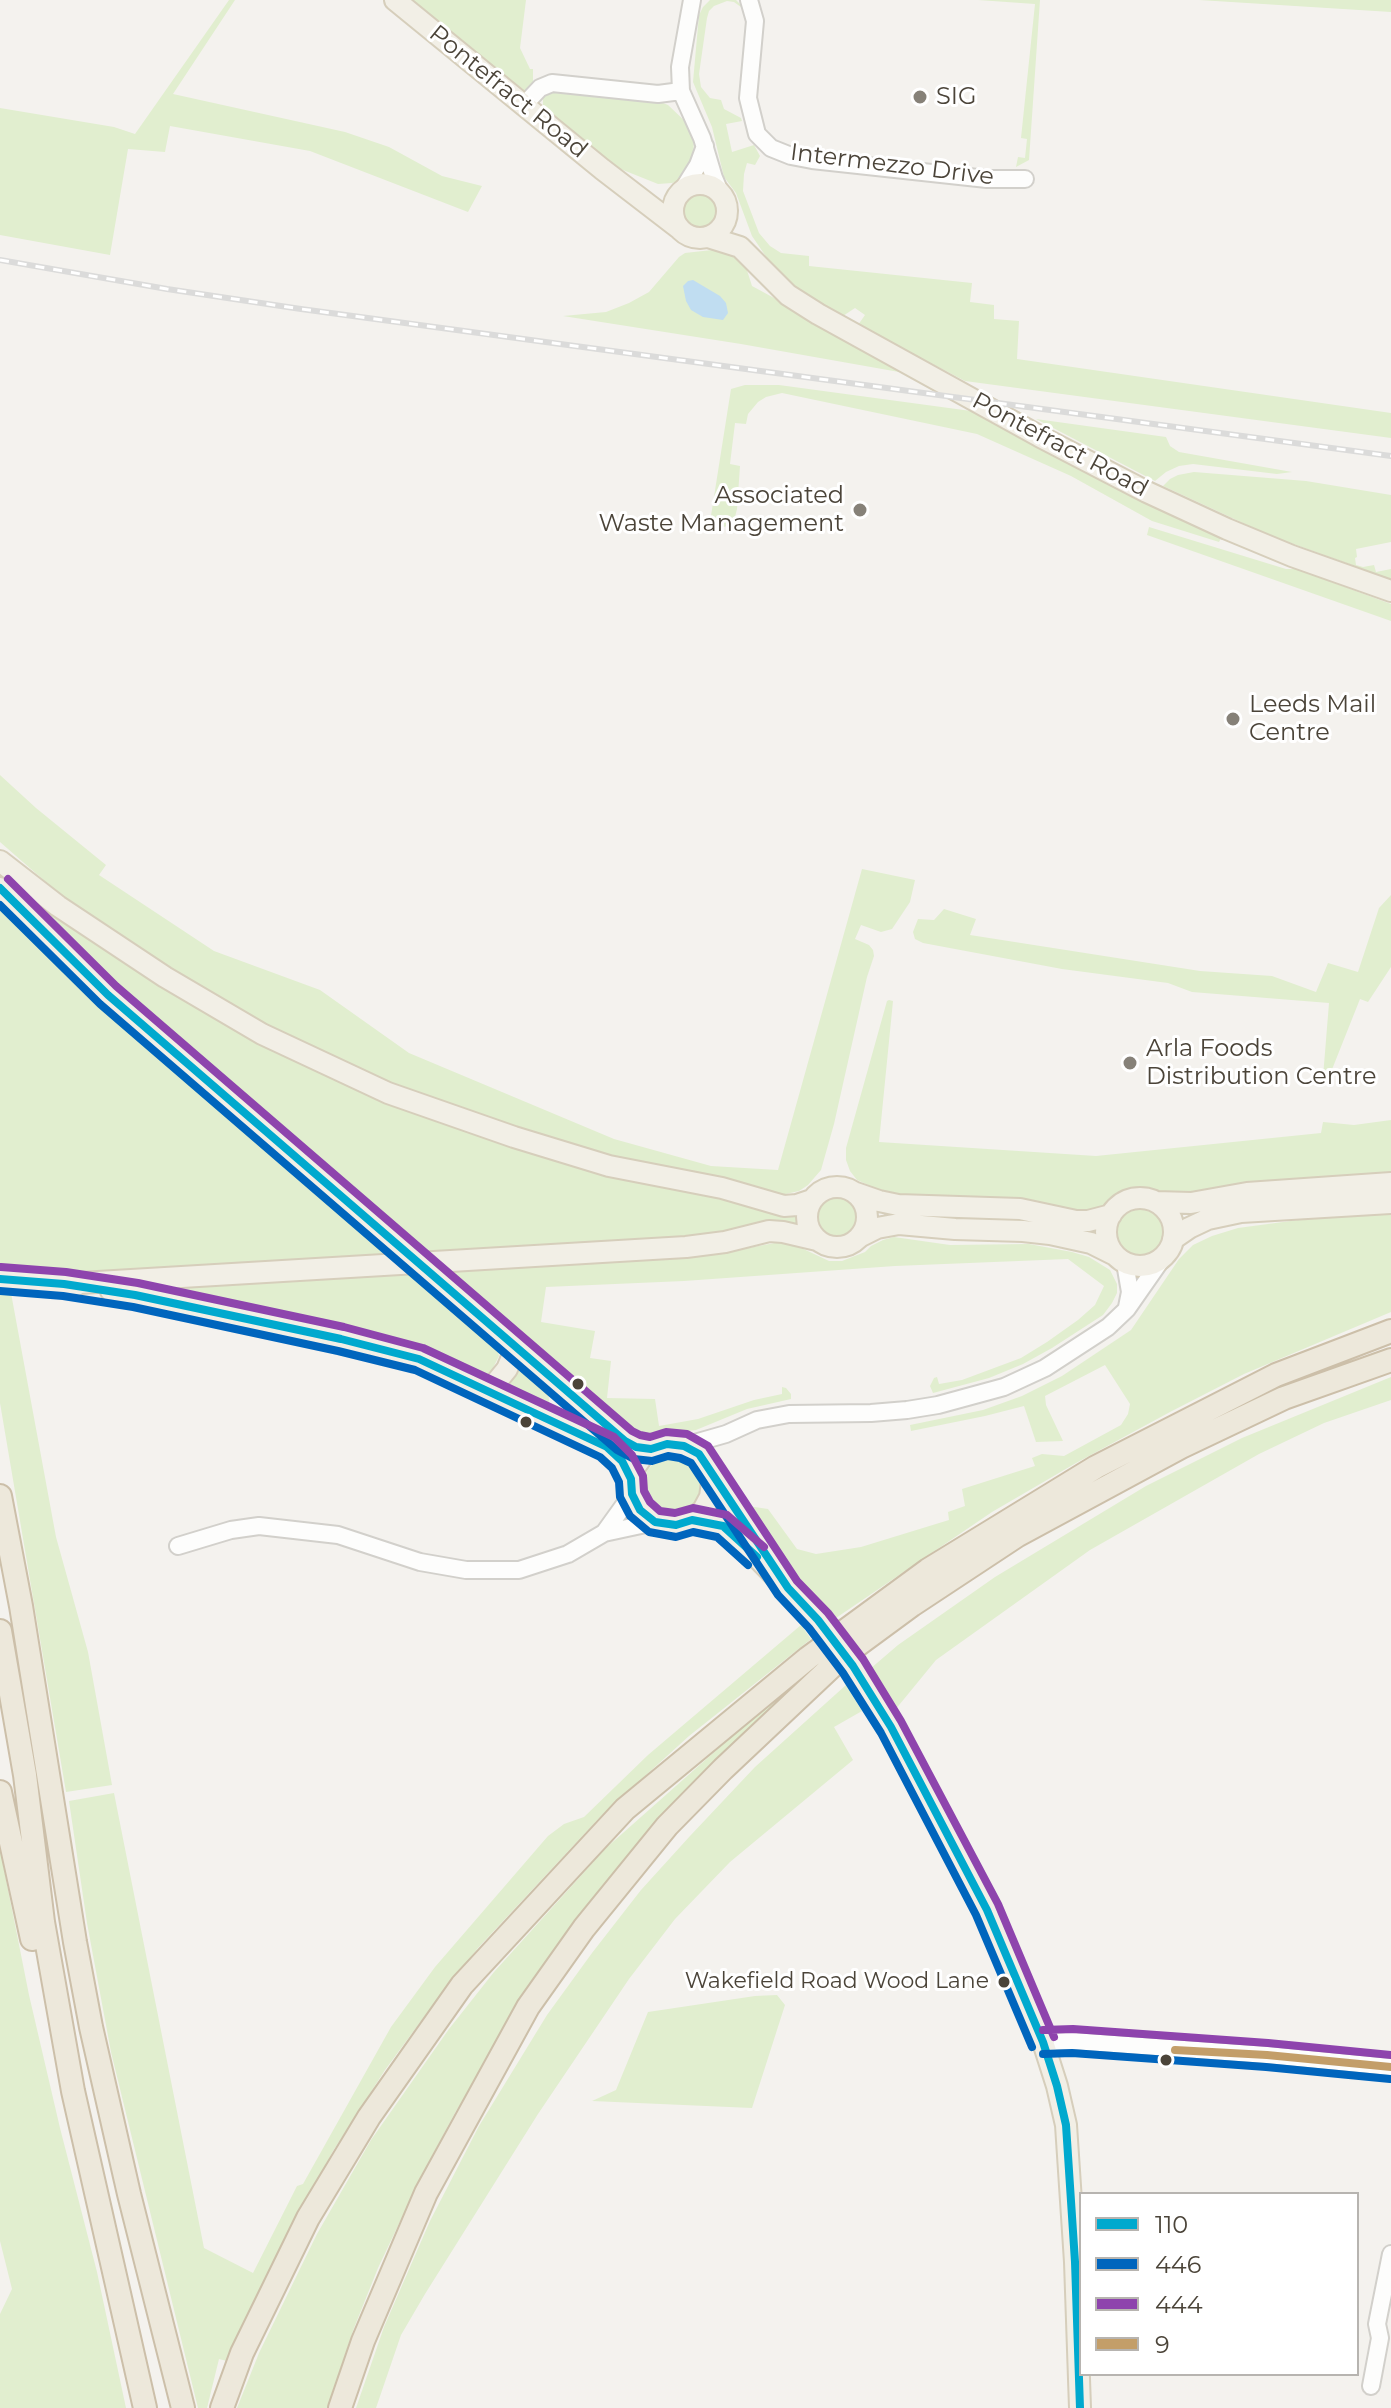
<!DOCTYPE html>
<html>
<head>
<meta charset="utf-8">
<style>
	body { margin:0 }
	#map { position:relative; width:1391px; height:2408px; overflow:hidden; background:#f4f2ee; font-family:Montserrat,sans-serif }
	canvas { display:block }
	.legend { position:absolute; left:1079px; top:2192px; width:280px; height:184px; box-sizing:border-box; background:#fff; border:2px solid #b7b4b0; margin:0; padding:10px 14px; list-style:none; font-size:24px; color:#4b4439 }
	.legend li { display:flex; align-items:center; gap:16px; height:40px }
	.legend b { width:40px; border:2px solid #b7b4b0 }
</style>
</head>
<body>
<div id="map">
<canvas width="1391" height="2408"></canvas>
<ul class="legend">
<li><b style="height:10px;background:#00a9ce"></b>110</li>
<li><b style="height:10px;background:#0065bd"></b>446</li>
<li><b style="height:10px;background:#8e44ad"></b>444</li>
<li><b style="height:10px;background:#c39e69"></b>9</li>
</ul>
</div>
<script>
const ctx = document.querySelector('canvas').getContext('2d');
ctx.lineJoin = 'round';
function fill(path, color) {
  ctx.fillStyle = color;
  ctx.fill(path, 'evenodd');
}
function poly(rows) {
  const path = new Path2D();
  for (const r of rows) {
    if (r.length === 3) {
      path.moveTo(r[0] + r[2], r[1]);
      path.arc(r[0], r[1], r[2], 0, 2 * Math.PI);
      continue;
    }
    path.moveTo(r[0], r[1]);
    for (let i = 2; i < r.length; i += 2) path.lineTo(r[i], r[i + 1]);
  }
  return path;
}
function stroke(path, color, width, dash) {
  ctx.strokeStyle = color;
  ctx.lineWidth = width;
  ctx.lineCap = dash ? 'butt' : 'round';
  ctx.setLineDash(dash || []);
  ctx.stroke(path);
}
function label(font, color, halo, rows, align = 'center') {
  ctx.font = font + ' Montserrat,sans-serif';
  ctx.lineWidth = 6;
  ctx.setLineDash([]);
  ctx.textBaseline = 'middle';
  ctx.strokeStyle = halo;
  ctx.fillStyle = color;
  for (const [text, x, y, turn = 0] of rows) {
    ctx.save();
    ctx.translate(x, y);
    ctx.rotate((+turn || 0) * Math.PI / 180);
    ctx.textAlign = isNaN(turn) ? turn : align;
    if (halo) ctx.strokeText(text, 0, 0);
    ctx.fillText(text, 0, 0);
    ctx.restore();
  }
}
fill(poly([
	[229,0,235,0,173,94,345,132,389,147,442,176,482,186,468,212,310,151,170,126,165,152,128,149,110,255,0,235,0,108,114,127,135,134],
	[410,0,526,0,520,48,530,69,533,69,533,87,523,91],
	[710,0,736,0,745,9,745,10,734,2,727,1,714,6,709,11,707,18,699,74,701,87,710,98,721,100,724,109,741,118,742,121,726,124,732,152,754,145,760,156,755,165,747,163,744,174,743,191,759,233,770,246,781,253,809,256,809,266,972,283,970,302,994,305,994,319,1019,321,1017,359,1391,413,1391,438,965,381,858,325,865,315,855,308,843,316,798,290,769,261,752,236,736,193,724,177,712,127,693,82,699,15,703,7],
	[978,0,1040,0,1029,160,1016,167,1018,157,1025,158,1027,139,1021,138,1035,4],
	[1199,0,1391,0,1391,12],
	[549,91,658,101,668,105,688,124,694,138,693,163,681,180,672,183,658,184,618,168,543,107,543,96],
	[699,210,17],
	[721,249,731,252,745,264,752,286,916,375,741,344,563,316,606,312,629,303,649,292,679,257,685,253],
	[745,385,779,385,971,411,1222,536,1219,542,1152,521,1071,476,977,434,782,393,766,397,758,402,748,414,746,424,735,423,730,464,740,466,737,509,735,517,727,526,714,530,710,522,731,389],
	[1036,419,1166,437,1170,446,1179,452,1292,472,1277,474,1193,464,1179,466,1166,472,1155,481],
	[1194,472,1306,481,1391,495,1391,542,1356,549,1357,557,1355,558,1356,565,1363,567,1374,565,1376,572,1391,569,1391,579,1271,536,1163,486,1170,479,1178,475],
	[1149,527,1286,569,1296,569,1391,604,1391,621,1147,535],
	[0,775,36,808,106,865,99,875,214,951,320,990,409,1053,614,1139,711,1166,778,1170,862,869,915,880,910,902,892,929,881,932,861,925,855,939,869,945,873,950,874,956,867,977,834,1124,821,1170,808,1185,799,1191,777,1196,640,1166,422,1100,235,1012,45,886,47,883,0,842],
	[19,884,137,970,207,1014,274,1051,373,1097,474,1135,576,1166,726,1197,775,1215,797,1216,798,1225,710,1238,428,1259,171,1040,13,893],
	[1391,895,1391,967,1368,1002,1360,999,1327,1082,1323,1077,1329,1003,1192,992,1168,983,1062,969,923,943,915,939,913,932,918,919,934,920,944,909,976,919,970,935,1200,971,1272,976,1316,992,1328,963,1358,972,1379,908],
	[0,902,101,1003,315,1193,399,1260,82,1278,0,1274],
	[889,1000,893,1001,879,1142,1096,1156,1321,1133,1323,1122,1354,1125,1391,1120,1391,1175,1212,1192,1162,1195,1147,1190,1131,1190,1116,1196,1096,1211,1087,1214,895,1197,857,1180,850,1171,846,1160,846,1148,887,1001],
	[837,1217,21],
	[1141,1234,25],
	[1391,1211,1391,1312,1244,1374,1170,1412,1076,1463,992,1512,833,1620,741,1505,768,1509,797,1549,816,1554,861,1547,949,1520,948,1512,965,1506,962,1489,1035,1466,1032,1458,1042,1454,1064,1456,1121,1425,1128,1414,1130,1404,1105,1365,1045,1396,1046,1405,1063,1441,1036,1442,1024,1406,985,1416,911,1431,910,1425,983,1410,1022,1396,1062,1376,1131,1330,1179,1259,1193,1245,1212,1236,1238,1228,1313,1218,1314,1214],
	[894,1237,950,1245,1029,1244,1072,1252,1089,1257,1110,1270,1117,1284,1117,1293,1112,1303,1103,1315,1052,1348,1023,1364,989,1378,933,1393,930,1386,934,1378,937,1377,939,1384,962,1380,1021,1358,1047,1342,1078,1320,1095,1305,1104,1286,1068,1259,895,1266,684,1281,546,1287,541,1322,595,1331,590,1358,611,1361,607,1398,655,1399,659,1426,698,1419,754,1400,782,1394,782,1387,786,1388,791,1394,791,1399,747,1409,696,1430,643,1437,631,1433,533,1349,535,1345,523,1338,518,1341,442,1271,746,1244,748,1248,780,1242,795,1245,829,1261,842,1261,865,1252,871,1246,883,1240],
	[415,1272,496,1344,499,1356,491,1372,485,1378,444,1356,390,1337,335,1323,156,1290],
	[0,1291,11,1293,56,1537,88,1652,112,1785,66,1792,0,1403],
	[517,1364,548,1390,550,1411,500,1388],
	[1391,1377,1391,1400,1324,1423,1259,1454,1090,1550,936,1660,895,1710,870,1669,898,1645,995,1577,1146,1486,1242,1438],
	[672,1486,29],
	[801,1625,811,1639,689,1736,601,1816,478,1948,432,2006,385,2070,333,2151,264,2281,227,2361,219,2359,207,2408,198,2408,111,2052,87,1923,69,1801,114,1793,204,2248,253,2273,297,2186,303,2184,391,2027,435,1967,548,1836,564,1824,584,1817,648,1755],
	[809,1673,523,2003,456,2111,423,2173,378,2268,354,2328,327,2408,237,2408,259,2353,317,2234,371,2140,449,2029,494,1972,606,1848,756,1715],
	[846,1685,862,1711,834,1727,853,1760,730,1862,675,1919,629,1979,538,2114,425,2294,401,2335,376,2408,356,2408,384,2327,430,2221,479,2126,547,2015,592,1953,641,1890,690,1836,755,1767],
	[0,1849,29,1995,60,2128,97,2272,126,2408,0,2408,0,2314,12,2289,0,2241],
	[777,1995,785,2005,752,2108,592,2101,616,2090,648,2012,755,1996]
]), '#e1eecf');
fill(poly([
	[693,280,720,296,726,303,728,313,723,320,703,317,691,310,686,301,683,286,688,281]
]), '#c0ddf1');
const minor = poly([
	[692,0,680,67,681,91,702,138,714,178,720,192],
	[749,0,755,21,748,98,757,134,771,148,791,156,812,160,987,179,1025,179],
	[524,105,540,88,552,83,658,94,681,91],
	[683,189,698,165,705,146],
	[1125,1263,1130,1292,1127,1307],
	[684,1446,726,1434,757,1420,789,1414,871,1413,907,1410,938,1405,1004,1387,1045,1368,1108,1327,1127,1309,1164,1256],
	[632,1494,604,1533,655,1522],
	[178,1546,231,1530,259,1526,338,1535,420,1562,466,1570,519,1570,568,1554,604,1533],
	[1043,2042,1072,2041,1267,2055,1391,2067],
	[1371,2386,1380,2338,1377,2324,1391,2254]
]);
const major = poly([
	[395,0,602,169,680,229],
	[700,211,27],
	[708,237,740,247,788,295,818,314,1039,436,1147,492,1227,529,1292,556,1391,591],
	[0,861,58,906,165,977,262,1034,388,1093,514,1137,609,1166,722,1188,784,1206,797,1205,812,1200],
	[0,888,108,995,391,1237],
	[837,1217,30],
	[856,1193,879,1201,898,1205,1020,1209,1076,1221,1088,1221,1111,1215],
	[1140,1232,34],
	[1156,1202,1191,1203,1247,1193,1391,1183],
	[861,1236,877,1228,899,1224,955,1229,1023,1231,1050,1234,1091,1243,1115,1255],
	[1173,1239,1189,1228,1208,1219,1241,1212,1391,1203],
	[0,1279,75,1286],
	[64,1284,686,1247,725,1242,769,1231,783,1232,817,1240],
	[111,1291,341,1339,419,1359,607,1447,622,1461,631,1479],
	[458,1296,625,1441,636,1447,651,1449],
	[489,1391,507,1369,512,1357,512,1344],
	[709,1468,712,1482,710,1497,703,1510,692,1520,676,1525,655,1522,640,1510,632,1494,631,1479,635,1467,642,1457,651,1449,667,1444,684,1446,699,1454,707,1464,788,1588],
	[692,1520,723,1526,735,1535,818,1620],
	[878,1707,891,1727,987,1910,1043,2042,1057,2086,1066,2125,1075,2262,1080,2408]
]);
const highway = poly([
	[0,1496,21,1606,75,1942,91,2027,129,2194,183,2408],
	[0,1631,25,1775,43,1922,73,2091,145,2408],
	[0,1792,32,1939],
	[222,2408,242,2353,308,2218,369,2117,462,1985,625,1809,808,1658,928,1570,1096,1467,1276,1375,1391,1331],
	[340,2408,363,2341,426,2193,528,2007,584,1928,667,1826,723,1769,844,1655,912,1605,1018,1535,1181,1447,1284,1398,1391,1360]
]);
stroke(minor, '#d2d0cb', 20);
stroke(major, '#d6cebb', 24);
stroke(highway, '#ccbfa9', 26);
stroke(minor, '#fdfdfc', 16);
stroke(major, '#f2efe6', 20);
stroke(highway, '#ede8db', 22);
const rail = poly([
	[0,260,167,289,301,309,1391,456]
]);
stroke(rail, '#dbdbda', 6);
stroke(rail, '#fff', 3, [9]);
const majorBridge = poly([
	[391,1237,458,1296],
	[818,1620,853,1666,878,1707]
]);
stroke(majorBridge, '#d6cebb', 24, []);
stroke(majorBridge, '#f2efe6', 20);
stroke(poly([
	[0,888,108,995,625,1441,636,1447,651,1449,667,1444,684,1446,699,1454,788,1588,818,1620,853,1666,891,1727,987,1910,1043,2042,1057,2086,1066,2125,1075,2262,1080,2408],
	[0,1279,64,1284,135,1295,341,1339,419,1359,607,1447,622,1461,631,1479,632,1494,640,1510,655,1522,676,1525,692,1520,723,1526,757,1557]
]), '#00a9ce', 8);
stroke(poly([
	[0,905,100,1004,617,1450,634,1459,652,1461,668,1456,680,1458,691,1463,778,1595,809,1628,843,1673,881,1733,976,1915,1032,2047],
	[0,1291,63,1296,133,1307,338,1351,415,1370,600,1457,612,1468,619,1482,620,1497,630,1516,649,1532,676,1537,693,1532,717,1537,748,1565],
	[1043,2054,1072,2053,1266,2067,1390,2079]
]), '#0065bd', 8);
stroke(poly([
	[8,879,116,986,632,1431,640,1435,650,1437,666,1432,687,1434,708,1446,797,1581,828,1613,863,1659,901,1721,998,1904,1054,2037],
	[1,1267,66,1272,138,1283,344,1327,423,1348,614,1437,632,1455,643,1476,644,1491,650,1502,660,1511,675,1513,693,1508,727,1515,764,1547],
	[1043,2030,1073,2029,1268,2043,1391,2055]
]), '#8e44ad', 8);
stroke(poly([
	[1175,2050,1267,2055,1391,2067]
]), '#c39e69', 8);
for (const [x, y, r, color] of [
	[920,97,8,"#868178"],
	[860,510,8,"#868178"],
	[1233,719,8,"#868178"],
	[1130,1063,8,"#868178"],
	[578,1384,7,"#4b4439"],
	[526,1422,7,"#4b4439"],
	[1004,1982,7,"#4b4439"],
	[1166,2060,7,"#4b4439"]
]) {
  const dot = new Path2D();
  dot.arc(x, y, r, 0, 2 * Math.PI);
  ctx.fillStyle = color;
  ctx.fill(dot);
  stroke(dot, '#fff', 3);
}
label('22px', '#4b4439', '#fff', [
	["Wakefield Road Wood Lane",989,1982]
], 'right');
label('24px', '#4b4439', '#fff', [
	["Pontefract Road",508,92,39],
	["Intermezzo Drive",892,165,7],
	["Pontefract Road",1060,445,28]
]);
label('24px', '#4b4439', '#fff', [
	["SIG",936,97],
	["Associated",844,496,"right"],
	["Waste Management",844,524,"right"],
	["Leeds Mail",1249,705],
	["Centre",1249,733],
	["Arla Foods",1146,1049],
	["Distribution Centre",1146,1077]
], 'left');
</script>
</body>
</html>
